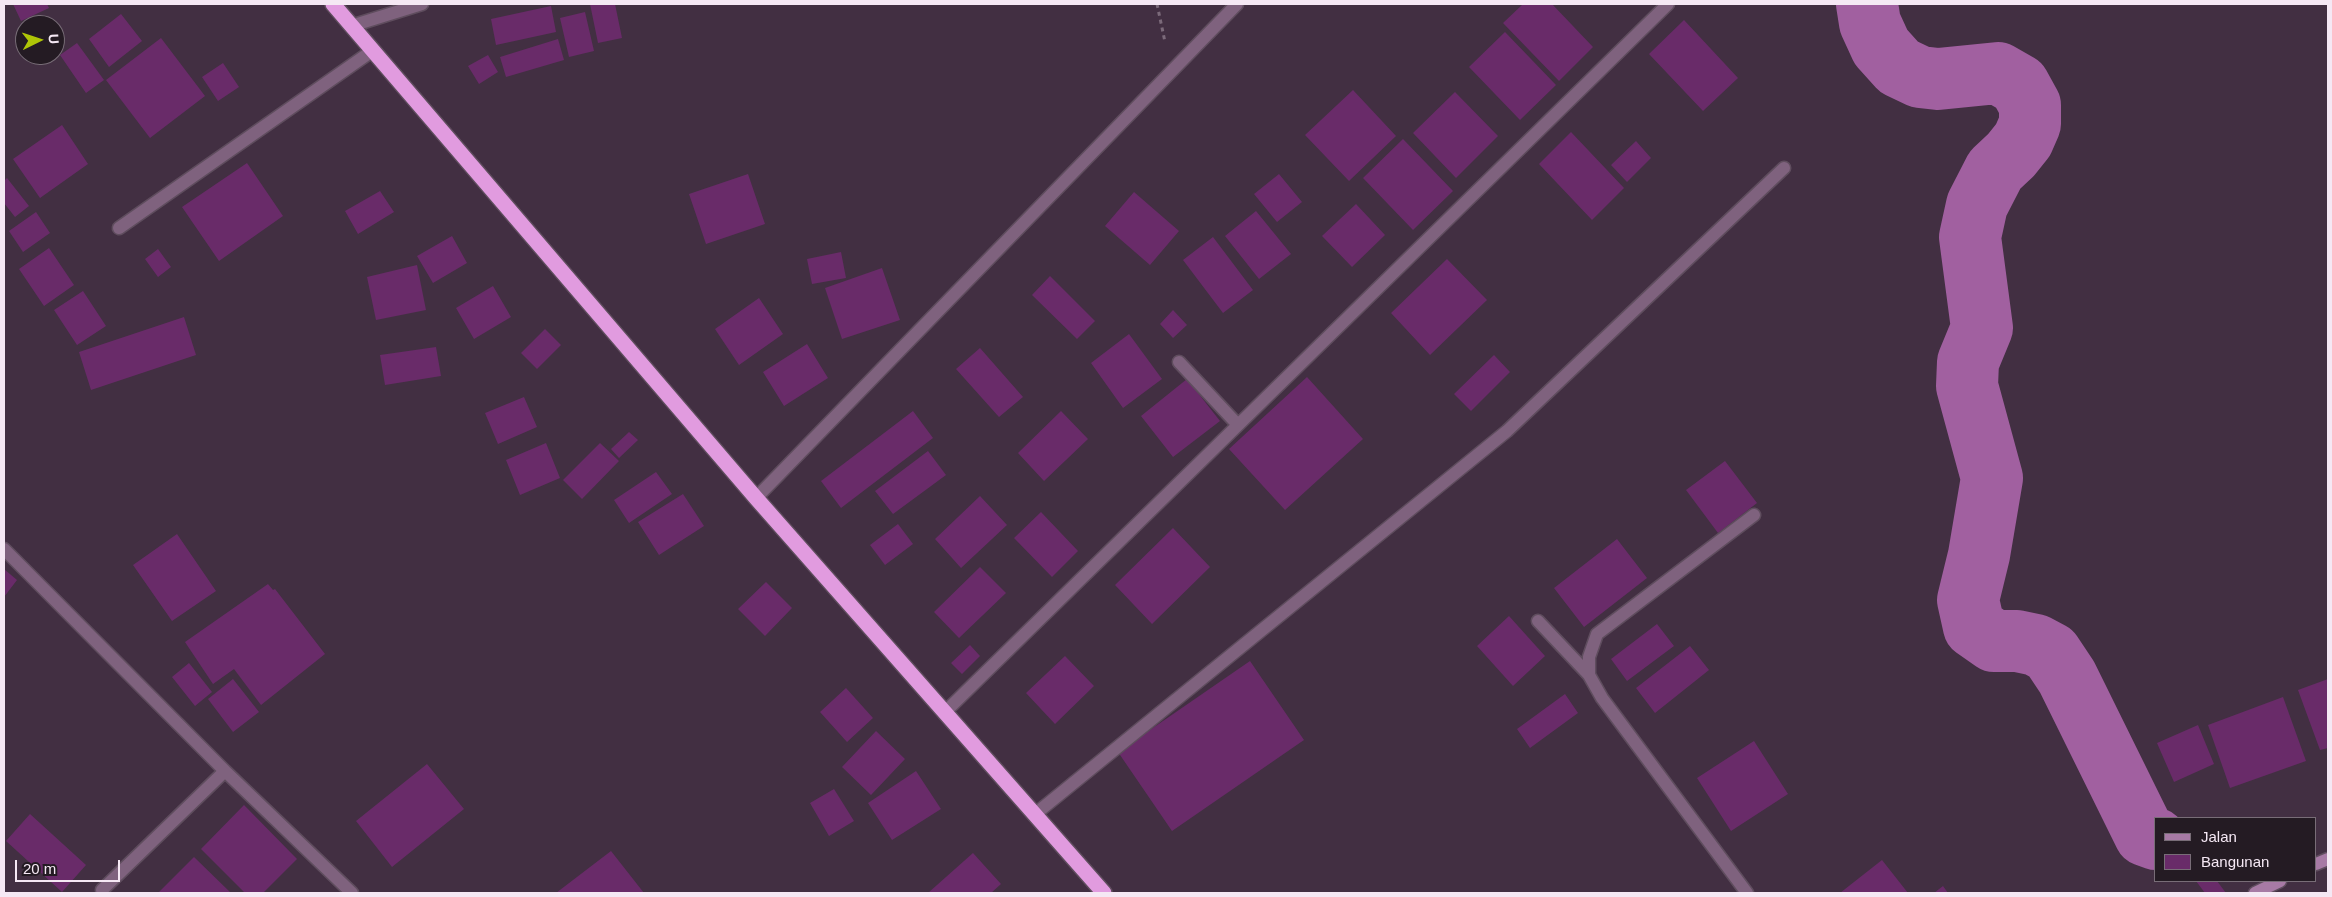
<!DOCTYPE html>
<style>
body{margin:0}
#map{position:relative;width:2332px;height:897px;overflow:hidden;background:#422f42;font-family:Arial,sans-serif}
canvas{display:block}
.frame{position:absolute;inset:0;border:5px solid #f5e8f4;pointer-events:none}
.legend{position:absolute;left:2154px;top:817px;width:162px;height:65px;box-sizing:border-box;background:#241b23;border:1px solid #786d77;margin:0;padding:6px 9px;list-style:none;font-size:15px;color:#f5e8f4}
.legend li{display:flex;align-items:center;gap:10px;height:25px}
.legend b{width:25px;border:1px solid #786d77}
.north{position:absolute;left:15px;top:15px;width:50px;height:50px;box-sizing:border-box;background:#241b23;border:1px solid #786d77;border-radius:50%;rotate:86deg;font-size:14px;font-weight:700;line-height:20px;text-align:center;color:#f5e8f4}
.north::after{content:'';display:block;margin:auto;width:18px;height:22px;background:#afc507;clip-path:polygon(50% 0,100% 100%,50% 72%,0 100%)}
.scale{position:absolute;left:15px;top:860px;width:105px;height:22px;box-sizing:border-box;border:2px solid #f5e8f4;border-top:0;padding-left:6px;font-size:15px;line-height:18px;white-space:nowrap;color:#f5e8f4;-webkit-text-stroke:4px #241b23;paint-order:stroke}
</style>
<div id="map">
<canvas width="2332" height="897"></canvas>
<div class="frame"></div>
<ul class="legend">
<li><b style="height:6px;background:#a77aa5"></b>Jalan</li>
<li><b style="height:14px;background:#692b69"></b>Bangunan</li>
</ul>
<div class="north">U</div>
<div class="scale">20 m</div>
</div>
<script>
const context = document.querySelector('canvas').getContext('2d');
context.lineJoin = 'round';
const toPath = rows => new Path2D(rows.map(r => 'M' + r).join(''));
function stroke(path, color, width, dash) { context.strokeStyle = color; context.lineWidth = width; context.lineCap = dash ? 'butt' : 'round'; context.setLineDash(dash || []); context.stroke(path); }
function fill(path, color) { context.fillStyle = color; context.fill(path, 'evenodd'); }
stroke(toPath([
 [1867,4,1870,23,1881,47,1899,67,1920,77,1938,79,1998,73,2019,85,2030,105,2030,124,2023,140,2011,155,1995,170,1977,205,1970,237,1982,328,1968,362,1967,386,1992,478,1979,555,1968,600,1974,627,1994,641,2017,641,2036,645,2051,653,2067,677,2145,835,2156,839]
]), '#a160a0', 62);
fill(toPath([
 [13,4,47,4,49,8,21,21],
 [590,4,615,4,622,38,598,43],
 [1523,4,1552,4,1593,47,1559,81,1503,23],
 [551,6,556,32,496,45,491,19],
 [585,12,594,51,569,57,560,18],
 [121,14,142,41,109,67,89,39],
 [1684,20,1738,78,1703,111,1649,54],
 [1505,32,1556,85,1520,120,1469,67],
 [161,38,205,96,150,138,106,80],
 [558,39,564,60,506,77,500,57],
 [77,43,104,80,86,93,60,55],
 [488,55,498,72,479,84,468,66],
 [223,63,239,87,218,101,202,77],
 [1353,90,1396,136,1349,181,1305,135],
 [1455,92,1498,136,1456,178,1413,133],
 [62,125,88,164,40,198,13,159],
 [1571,132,1624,188,1592,220,1539,164],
 [1403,139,1453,191,1413,230,1363,178],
 [1636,141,1651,158,1627,182,1611,165],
 [247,163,283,216,219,261,182,207],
 [748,174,765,224,706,244,689,194],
 [1279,174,1302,202,1277,222,1254,194],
 [7,178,29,206,15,217,4,203,4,181],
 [380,191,394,212,358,234,345,211],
 [1134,192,1179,231,1150,265,1105,226],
 [1356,204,1385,235,1352,267,1322,236],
 [1256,211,1291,254,1259,279,1225,236],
 [36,212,50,233,23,252,9,231],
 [452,236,467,263,433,283,417,256],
 [1213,237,1253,290,1223,313,1183,260],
 [49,248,74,285,44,306,19,269],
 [158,249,171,267,158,277,145,259],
 [841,252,846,278,812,284,807,259],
 [1447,259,1487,300,1430,355,1391,313],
 [417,265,426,310,376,320,367,277],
 [882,268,900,320,842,339,825,288],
 [1050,276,1095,321,1077,339,1032,295],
 [493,286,511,317,474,339,456,308],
 [83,291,106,326,77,345,54,310],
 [759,298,783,334,739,365,715,329],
 [1173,310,1187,325,1173,338,1160,324],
 [184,317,196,355,91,390,79,352],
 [545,329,561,345,537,369,521,353],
 [1129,334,1162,379,1123,408,1091,363],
 [807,344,828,378,784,406,763,372],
 [436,347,441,376,385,385,380,355],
 [980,348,1023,397,999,417,956,369],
 [1494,355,1510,372,1471,411,1454,394],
 [1307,377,1363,439,1285,510,1229,449],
 [1187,379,1220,421,1173,457,1141,416],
 [524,397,537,427,498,444,485,413],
 [913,411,933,438,841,508,821,481],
 [1061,411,1088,439,1044,481,1018,453],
 [629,432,638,440,619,458,611,449],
 [546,443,560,478,520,495,506,460],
 [600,443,619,461,582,499,563,480],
 [928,451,946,475,893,514,875,491],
 [1725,461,1757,503,1718,533,1686,490],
 [656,472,672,494,629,523,614,500],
 [683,494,704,526,659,555,638,522],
 [980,496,1007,525,961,568,935,539],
 [1041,512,1078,551,1052,577,1014,538],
 [898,524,913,544,885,565,870,545],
 [1173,528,1210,567,1152,624,1115,585],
 [177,534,216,591,172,621,133,565],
 [1617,539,1647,578,1584,627,1554,588],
 [980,567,1006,593,959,638,934,612],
 [4,569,17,580,4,597],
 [766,582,792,608,765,636,738,609],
 [268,584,273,590,275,589,325,654,261,705,234,669,213,684,185,642],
 [1509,616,1545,656,1513,686,1477,646],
 [1657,624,1674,646,1627,681,1611,659],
 [970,645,980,656,962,674,951,663],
 [1690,646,1709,670,1655,713,1636,688],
 [1065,656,1094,686,1055,724,1026,693],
 [1250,661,1304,740,1172,831,1118,752],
 [189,663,212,692,195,706,172,677],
 [233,679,259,712,233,732,208,699],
 [2328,679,2328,748,2320,750,2298,690],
 [846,688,873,718,847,742,820,712],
 [1565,694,1578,713,1530,748,1517,729],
 [2283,697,2306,761,2230,788,2208,725],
 [2198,725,2214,764,2174,782,2157,743],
 [876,731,905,759,871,795,842,767],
 [1754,741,1788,794,1731,831,1697,778],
 [427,764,464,809,392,867,356,821],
 [916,771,941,809,892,840,868,803],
 [834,789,854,821,829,836,810,803],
 [244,805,297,859,263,893,245,893,201,849],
 [30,814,86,865,62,892,6,841],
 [611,851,644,893,556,893],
 [973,853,1001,884,991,893,928,893],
 [194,857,231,893,158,893],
 [1882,860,1908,893,1840,893],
 [2196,881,2217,881,2226,893,2205,893],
 [1943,886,1948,893,1934,893]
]), '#692b69');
const lane = toPath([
 [119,228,372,51]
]);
const street = toPath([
 [351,26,422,4],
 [1179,362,1238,425],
 [756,498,1237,4],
 [4,549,225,771,352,893],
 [1538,621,1589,675],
 [944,713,1668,4],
 [1034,815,1507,431,1784,168],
 [102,890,225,771],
 [1747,893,1602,698,1589,675,1589,657,1597,634,1754,515]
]);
const secondary = toPath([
 [2316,864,2328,859],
 [2255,893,2280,881]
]);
const highway = toPath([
 [333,4,756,498,1104,893]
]);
stroke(lane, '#5f4d5e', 15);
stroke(street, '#5f4d5e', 15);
stroke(secondary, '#5f4d5e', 15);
stroke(highway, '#5f4d5e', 18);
stroke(toPath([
 [1157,4,1165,42]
]), '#7b6a7a', 3, [4, 4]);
stroke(lane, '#7f627e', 12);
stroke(street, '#7f627e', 12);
stroke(secondary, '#a77aa5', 12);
stroke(highway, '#e19bdf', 15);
</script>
